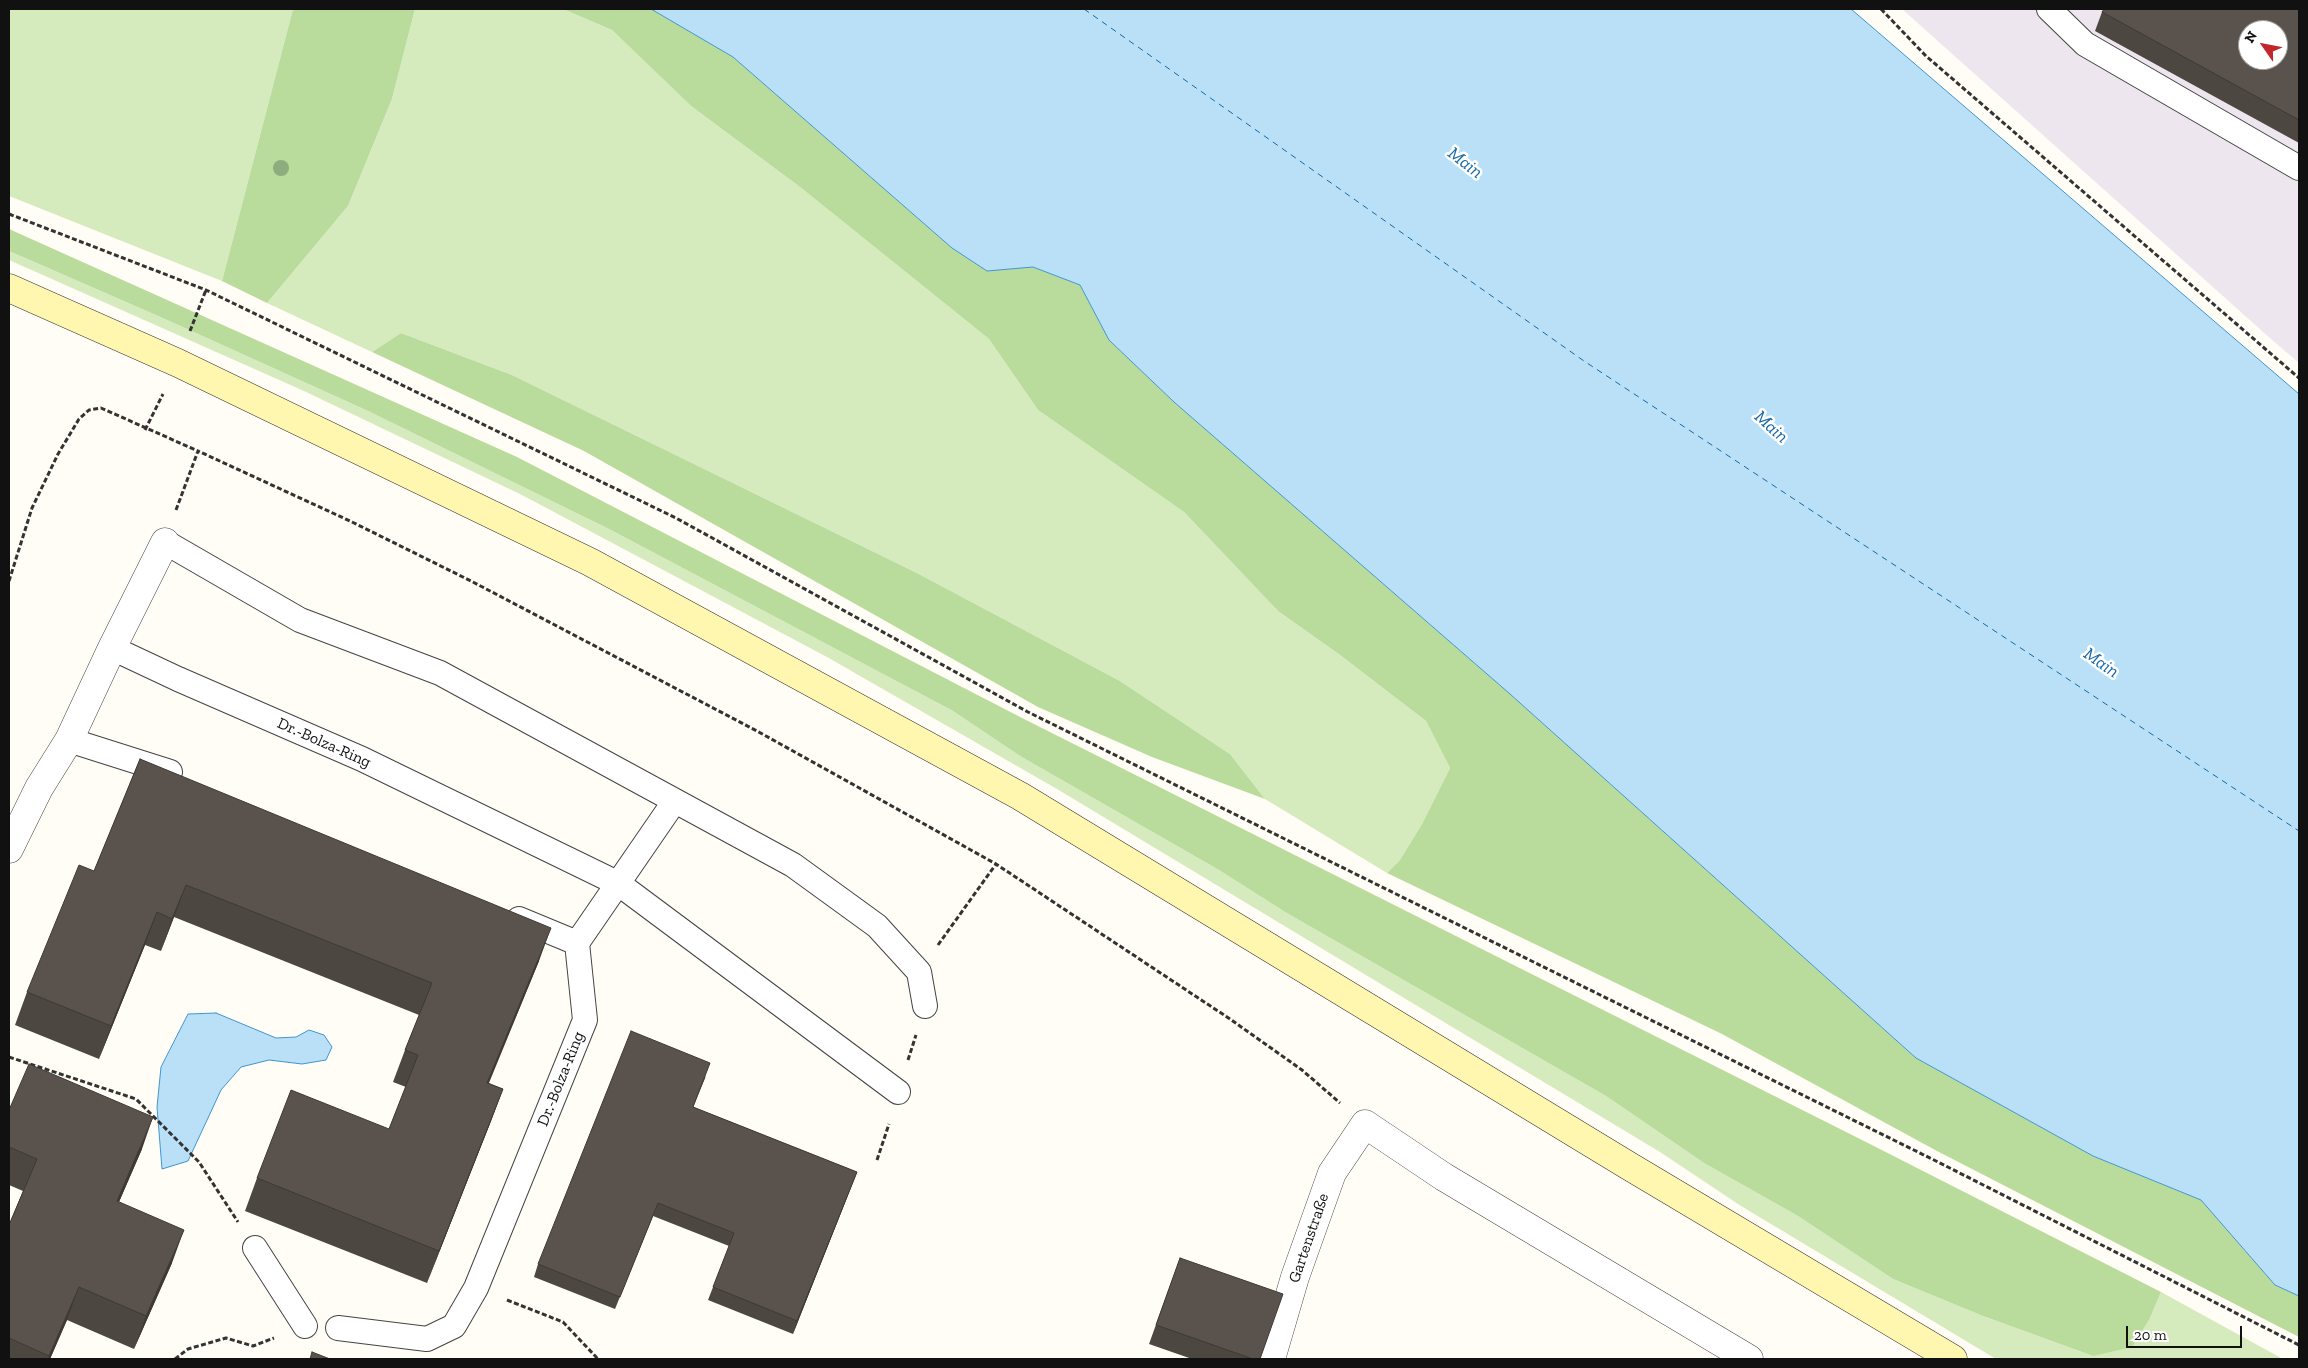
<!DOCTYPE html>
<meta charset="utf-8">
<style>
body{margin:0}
#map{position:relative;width:2308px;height:1368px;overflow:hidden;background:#fffdf5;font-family:"Zilla Slab",serif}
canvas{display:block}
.frame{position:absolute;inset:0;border:10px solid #111;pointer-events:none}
.north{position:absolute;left:2238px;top:20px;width:50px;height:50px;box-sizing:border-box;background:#fff;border:1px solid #a0a0a0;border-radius:50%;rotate:303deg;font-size:14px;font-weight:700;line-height:20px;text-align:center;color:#111}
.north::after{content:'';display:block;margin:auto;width:18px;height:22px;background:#c4262e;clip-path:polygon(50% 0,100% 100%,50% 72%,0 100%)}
.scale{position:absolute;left:2126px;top:1326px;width:116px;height:22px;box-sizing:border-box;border:2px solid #111;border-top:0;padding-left:6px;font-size:15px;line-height:18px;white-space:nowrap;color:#111;-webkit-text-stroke:4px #fff;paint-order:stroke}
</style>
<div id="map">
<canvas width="2308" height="1368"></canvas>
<div class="frame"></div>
<div class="north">N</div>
<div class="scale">20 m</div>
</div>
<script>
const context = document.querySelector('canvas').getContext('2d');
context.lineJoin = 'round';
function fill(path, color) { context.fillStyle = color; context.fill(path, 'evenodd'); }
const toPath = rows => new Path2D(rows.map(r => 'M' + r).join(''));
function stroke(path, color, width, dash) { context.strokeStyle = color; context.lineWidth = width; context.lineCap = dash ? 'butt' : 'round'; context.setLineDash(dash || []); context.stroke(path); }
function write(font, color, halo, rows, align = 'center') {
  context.font = font + ' "Zilla Slab",serif'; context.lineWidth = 5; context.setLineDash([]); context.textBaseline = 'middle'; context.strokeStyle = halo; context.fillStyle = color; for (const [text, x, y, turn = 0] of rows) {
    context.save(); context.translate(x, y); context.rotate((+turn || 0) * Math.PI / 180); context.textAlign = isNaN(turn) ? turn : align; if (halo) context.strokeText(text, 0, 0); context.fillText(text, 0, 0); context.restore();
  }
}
fill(toPath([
 [1902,9,2299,9,2299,363,2271,339],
 [2248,30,2278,30,2278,60,2248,60]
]), '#eee6ef');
fill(toPath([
 [9,9,293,9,222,281,9,196],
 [415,9,563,9,612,30,691,106,800,187,989,339,1038,410,1184,512,1278,611,1340,655,1426,721,1450,768,1422,824,1400,860,1387,873,1265,799,1230,754,1120,681,917,573,512,375,401,333,372,352,267,303,348,206,392,99],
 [9,251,165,319,368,411,609,529,953,711,1020,756,1219,870,1285,912,1606,1096,1704,1163,1798,1216,1893,1279,1983,1316,2093,1356,2150,1318,2161,1292,2283,1359,1996,1359,1741,1206,1660,1152,1429,1013,1057,789,827,657,522,495,304,391,9,260]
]), '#d5ebbd');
fill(toPath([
 [293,9,415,9,392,99,348,206,267,303,222,281],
 [563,9,651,9,733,57,952,248,987,271,1033,267,1080,285,1109,340,1174,402,1510,694,1916,1058,2093,1156,2201,1200,2275,1285,2299,1296,2299,1337,1937,1151,1722,1034,1387,873,1400,860,1422,824,1450,768,1426,721,1340,655,1278,611,1184,512,1038,410,989,339,800,187,691,106,612,30],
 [9,229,517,457,1024,719,1862,1140,2161,1292,2150,1318,2132,1347,2093,1356,1983,1316,1893,1279,1798,1216,1704,1163,1606,1096,1285,912,1219,870,1020,756,953,711,609,529,368,411,165,319,9,251],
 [401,333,512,375,917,573,1120,681,1230,754,1265,799,1152,757,1038,707,584,451,372,352]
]), '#b9dc9c');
const water = toPath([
 [651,9,1851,9,2299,394,2299,1296,2275,1285,2201,1200,2093,1156,1916,1058,1510,694,1174,402,1109,340,1080,285,1033,267,987,271,952,248,733,57,651,9],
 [216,1013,276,1038,296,1037,309,1030,324,1035,332,1047,326,1060,302,1064,269,1060,241,1067,221,1090,188,1161,162,1169,157,1107,161,1067,188,1014,216,1013]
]);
fill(water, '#b9e0f7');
stroke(water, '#3f96cf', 1);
stroke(toPath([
 [1084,9,1584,361,2299,831]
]), '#1768a6', 1, [6, 5]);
const service = toPath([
 [2049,9,2085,44,2299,168],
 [165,542,300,620,440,673,793,865,877,926,919,972,925,1006],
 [112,648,178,679,362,759,619,884,898,1092],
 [69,740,170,772],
 [519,919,577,943],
 [255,1248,305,1326],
 [338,1328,427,1339,454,1326,476,1288,585,1020,577,943,674,802]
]);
const minor = toPath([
 [9,849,39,788,69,740,112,648,165,542],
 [1271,1359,1295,1277,1332,1173,1365,1124,1444,1177,1749,1359]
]);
const secondary = toPath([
 [9,288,178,363,590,562,1020,796,1629,1166,1953,1359]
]);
stroke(service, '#444', 26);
stroke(minor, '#444', 29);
stroke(secondary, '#333', 29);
stroke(toPath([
 [1881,9,1926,56,2299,378],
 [9,214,206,290,676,518,1028,712,1932,1159,2299,1345],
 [190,331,206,290],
 [145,430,163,394],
 [176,510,198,451,350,521,471,581,757,731,996,864,1230,1019,1302,1070,1340,1103],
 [9,581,32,508,58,454,79,419,89,410,101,408,198,451],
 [938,945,996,864],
 [9,1057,136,1099,199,1162,238,1222],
 [908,1060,916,1035],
 [877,1160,889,1124],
 [507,1300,563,1322,598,1359],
 [175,1359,188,1349,226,1338,253,1346,274,1338]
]), '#333', 3, [5, 2.5]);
stroke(service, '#fff', 24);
stroke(minor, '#fff', 28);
stroke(secondary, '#fff6b0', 28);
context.fillStyle = '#8dad7f';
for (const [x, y] of [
 [281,168]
]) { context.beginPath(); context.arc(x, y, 8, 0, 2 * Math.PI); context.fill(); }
fill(toPath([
 [2299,9,2299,143,2095,31,2102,12],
 [140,759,539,961,489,1083,503,1089,491,1121,427,1283,245,1211,257,1178,389,1129,406,1087,393,1082,405,1050,419,1015,174,917,161,951,145,945,99,1059,15,1025,27,992,94,871],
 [706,1076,693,1107,857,1172,793,1334,708,1300,729,1246,653,1216,615,1309,534,1277,538,1264],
 [9,1110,142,1149,119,1202,172,1263,134,1349,67,1320,50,1359,9,1359,9,1225,23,1191,9,1185],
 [1180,1258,1260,1359,1192,1359,1149,1344]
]), '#4d4742');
fill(toPath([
 [186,885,174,917,161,951,172,919],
 [157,912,145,945,99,1059,111,1026],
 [551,928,539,961,475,1115,487,1083],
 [503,1089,491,1121,427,1283,439,1251],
 [153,1117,142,1149,105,1234,117,1201],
 [857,1172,852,1185,793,1334,797,1321],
 [184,1230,172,1263,134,1349,146,1316],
 [79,1287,67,1320,50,1359,48,1359]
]), '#3f3936');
const building = toPath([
 [2104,9,2299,9,2299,120,2102,12,2104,9],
 [2248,30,2278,30,2278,60,2248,60,2248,30],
 [140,759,551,928,487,1083,503,1089,439,1251,257,1178,291,1090,389,1129,418,1055,405,1050,432,983,186,885,172,919,157,912,111,1026,27,992,79,865,94,871,140,759],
 [631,1031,710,1063,693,1107,857,1172,797,1321,713,1287,734,1233,658,1203,620,1297,538,1264,631,1031],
 [29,1064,153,1117,117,1201,184,1230,146,1316,79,1287,49,1356,9,1338,9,1225,37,1159,9,1147,9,1110,29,1064],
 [1180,1258,1283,1294,1260,1359,1253,1359,1156,1325,1180,1258],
 [312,1352,330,1359,310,1359,312,1352]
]);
fill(building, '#5a524d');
stroke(building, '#3f3936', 1);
write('16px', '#111', '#fff', [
 ["Dr.-Bolza-Ring",324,743,24],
 ["Dr.-Bolza-Ring",561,1079,-68],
 ["Gartenstraße",1309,1238,-71]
]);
write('italic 18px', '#1768a6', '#fff', [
 ["Main",1465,163,38],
 ["Main",1771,427,42],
 ["Main",2101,663,35]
]);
</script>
